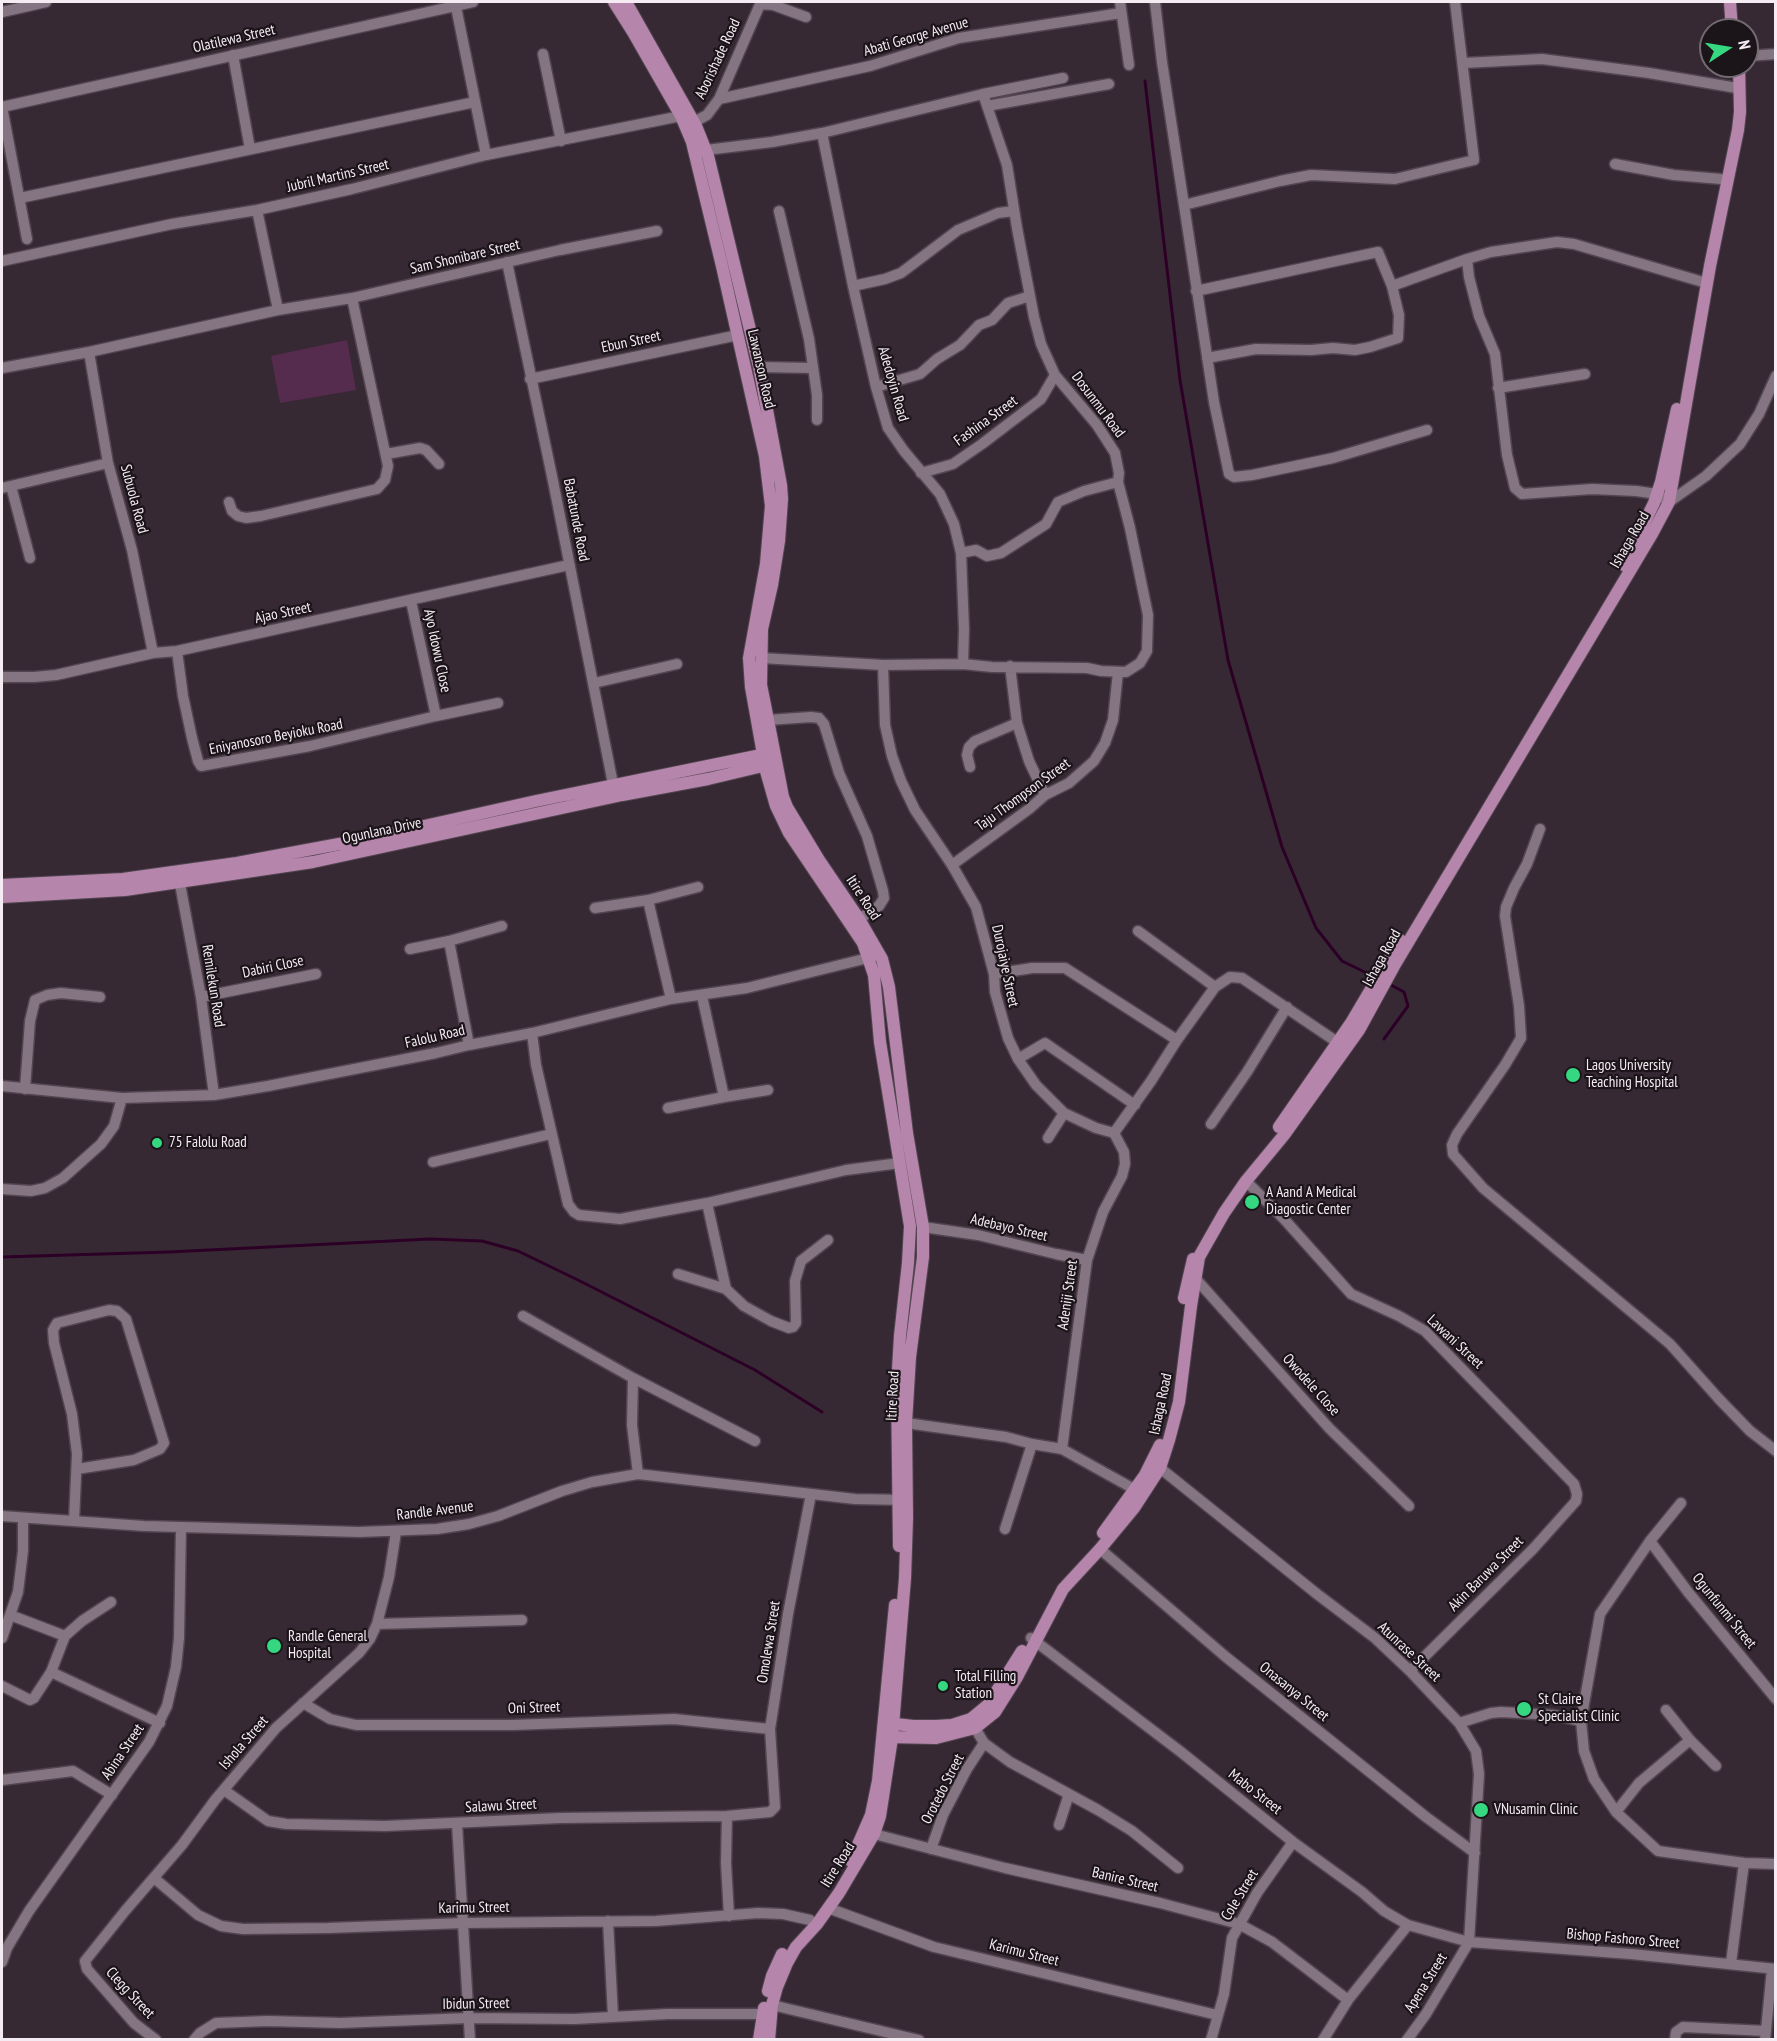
<!DOCTYPE html>
<style>
body{margin:0}
#map{position:relative;width:1777px;height:2041px;overflow:hidden;background:#372934;font-family:"PT Sans Narrow",sans-serif}
canvas{display:block}
.frame{position:absolute;inset:0;border:3px solid #f5ebf3;pointer-events:none}
.north{position:absolute;left:1699px;top:18px;width:60px;height:60px;box-sizing:border-box;background:#1b1419;border:2px solid #726a70;border-radius:50%;rotate:78deg;font-size:16px;font-weight:700;line-height:24px;text-align:center;color:#f5ebf3}
.north::after{content:'';display:block;margin:auto;width:21px;height:27px;background:#35d881;clip-path:polygon(50% 0,100% 100%,50% 72%,0 100%)}
</style>
<div id="map">
<canvas width="1777" height="2041"></canvas>
<div class="frame"></div>
<div class="north">N</div>
</div>
<script>
const context = document.querySelector('canvas').getContext('2d');
context.lineJoin = 'round';
function fill(path, color) { context.fillStyle = color; context.fill(path, 'evenodd'); }
const toPath = rows => new Path2D(rows.map(r => 'M' + r).join(''));
function stroke(path, color, width, dash) { context.strokeStyle = color; context.lineWidth = width; context.lineCap = dash ? 'butt' : 'round'; context.setLineDash(dash || []); context.stroke(path); }
function write(font, color, halo, rows, align = 'center') {
  context.font = font + ' "PT Sans Narrow",sans-serif'; context.lineWidth = 4.5; context.setLineDash([]); context.textBaseline = 'middle'; context.strokeStyle = halo; context.fillStyle = color; for (const [text, x, y, turn = 0] of rows) {
    context.save(); context.translate(x, y); context.rotate((+turn || 0) * Math.PI / 180); context.textAlign = isNaN(turn) ? turn : align; if (halo) context.strokeText(text, 0, 0); context.fillText(text, 0, 0); context.restore();
  }
}
fill(toPath([
 [347,340,356,390,280,403,271,356]
]), '#562c4e');
stroke(toPath([
 [1145,81,1180,380,1228,660,1282,847,1316,928,1342,961,1375,977],
 [1384,1039,1408,1006,1404,992,1389,984],
 [2,1257,169,1252,430,1239,482,1241,518,1251,580,1281,755,1370,822,1412]
]), '#2c0026', 3);
const minor = toPath([
 [1120,2,1129,65],
 [1155,2,1162,62,1184,205],
 [760,4,773,5,806,17],
 [456,7,486,155],
 [2,12,46,2],
 [543,54,561,141],
 [233,55,250,149],
 [1747,56,1776,54],
 [1464,63,1542,59,1649,73,1737,88],
 [983,94,1063,78],
 [719,99,870,66,959,38,1121,13],
 [987,106,1109,84],
 [694,122,707,115,719,99,761,2],
 [822,133,853,286,876,387,888,428,904,451,940,494,954,524,961,553,964,629,963,664],
 [706,150,772,142,822,133,983,94,1007,165,1017,228,1034,317,1041,344,1055,375,1097,425,1115,453,1119,473,1118,482,1130,528,1148,615,1147,651,1140,663,1126,672,1101,671,1087,668,992,667,963,664,883,665,761,658],
 [1615,164,1674,175,1721,179],
 [20,198,475,102],
 [257,210,278,310],
 [779,211,809,339,817,395,817,420],
 [27,239,2,107,473,2],
 [1467,259,1469,277,1479,316,1495,354,1507,455,1515,488,1522,494,1592,489,1636,491,1657,494,1669,502,1706,476,1740,444,1759,414,1776,376],
 [2,261,172,224,257,210,352,189,486,155,681,116],
 [507,262,553,481,615,794],
 [853,286,885,279,901,273,958,230,998,213,1014,211],
 [1392,286,1467,259,1491,252,1557,242,1574,244,1703,282],
 [1196,291,1378,252,1392,286,1399,315,1398,338,1370,347,1355,350,1333,348,1311,350,1256,349,1207,358],
 [89,352,108,463,132,550,153,653],
 [759,367,812,368],
 [2,368,89,352,278,310,352,298,560,250,657,231],
 [530,379,738,335],
 [876,387,920,374,937,359,960,345,979,325,992,320,1008,303,1030,296],
 [1498,388,1585,374],
 [1427,430,1333,458,1300,465,1252,475,1234,477,1229,474,1214,402,1184,205,1280,181,1311,175,1395,179,1474,160,1455,2],
 [386,454,420,448,426,450,439,464],
 [921,473,953,464,982,444,1041,399,1055,375],
 [11,486,30,558],
 [2,488,108,463],
 [229,502,232,511,238,516,246,518,261,516,377,489,385,480,388,466,352,298],
 [961,553,976,550,987,556,1001,553,1046,524,1058,502,1084,491,1118,482],
 [411,601,436,716,498,703],
 [177,651,183,696,192,738,198,761,201,766,310,746,436,716],
 [883,665,885,725,892,756,901,781,915,810,952,865,976,907,994,974,995,992,1008,1038,1018,1059,1036,1085,1064,1113,1096,1128,1114,1133],
 [1010,666,1017,723,1029,761,1045,795],
 [2,677,34,677,56,675,153,653,177,651,569,565],
 [594,683,677,664],
 [768,720,811,717,819,718,824,724,839,773,867,836,883,891,884,898,879,906,859,919],
 [970,767,967,755,969,747,975,741,1017,723],
 [1540,829,1527,864,1514,888,1506,907,1505,916,1519,1006,1521,1038,1505,1065,1457,1134,1452,1145,1453,1154,1483,1188,1670,1344,1719,1399,1750,1431,1776,1451],
 [952,865,1029,809,1045,795,1069,783,1094,761,1105,743,1113,720,1118,672],
 [178,873,201,997,214,1095],
 [648,900,671,999],
 [595,908,648,900,698,887],
 [1138,931,1215,987],
 [449,941,469,1045],
 [410,949,449,941,502,926],
 [994,974,1032,968,1065,968,1177,1040],
 [702,996,724,1097],
 [201,997,316,974],
 [532,1033,536,1065,568,1204,574,1212,579,1215,620,1219,707,1203,846,1170,900,1163],
 [1018,1059,1045,1043,1135,1105],
 [2,1086,122,1098,214,1095,268,1086,436,1053,469,1045,532,1033,671,999,747,988,876,956],
 [25,1089,30,1021,35,1000,47,995,61,993,100,997],
 [668,1108,724,1097,768,1090],
 [1211,1124,1247,1072,1287,1007],
 [1048,1138,1064,1113],
 [433,1162,551,1134],
 [1246,1181,1284,1219,1351,1294,1399,1316,1425,1331,1574,1484,1577,1494,1576,1501,1533,1549,1410,1671],
 [2,1189,31,1191,45,1188,63,1178,101,1144,114,1126,122,1098],
 [707,1203,726,1289,744,1306,771,1321,789,1328,793,1327,796,1323,795,1281,801,1261,828,1240],
 [923,1227,978,1235,1056,1254,1087,1260],
 [678,1274,726,1289],
 [1196,1279,1329,1428,1409,1506],
 [523,1316,633,1378,755,1441],
 [633,1378,632,1425,638,1474],
 [906,1423,1006,1437,1032,1444,1062,1449,1134,1489,1139,1495],
 [1062,1449,1087,1260,1103,1212,1122,1176,1125,1164,1124,1152,1114,1133,1151,1081,1177,1040,1215,987,1230,977,1242,978,1343,1046],
 [1160,1468,1317,1594,1375,1638,1410,1671,1459,1723,1476,1751,1479,1774,1469,1942,1426,2014,1407,2040],
 [1681,1503,1650,1541,1600,1614,1581,1721,1584,1751,1594,1779,1616,1812,1658,1851,1744,1863,1776,1864],
 [2,1516,144,1526,255,1529,359,1532,437,1529,469,1524,498,1516,562,1491,592,1482,638,1474,855,1499,906,1500],
 [74,1521,77,1454,72,1414,54,1343,53,1330,57,1323,109,1310,117,1311,126,1319,164,1443,160,1449,134,1460,77,1469],
 [1005,1529,1032,1444],
 [1650,1541,1688,1592,1776,1699],
 [1100,1549,1226,1657,1426,1817,1475,1853],
 [10,1615,65,1636,82,1621,111,1602],
 [377,1624,522,1620],
 [2,1638,18,1592,23,1551,23,1518],
 [1031,1638,1181,1752,1293,1842,1362,1892,1384,1911,1408,1925,1469,1942,1631,1954,1776,1969],
 [51,1672,160,1723],
 [2,1686,30,1700,34,1698,51,1672,65,1636],
 [303,1703,330,1719,356,1725,513,1725,674,1719,770,1729],
 [1666,1710,1690,1740,1716,1766],
 [1459,1723,1491,1713,1501,1712,1553,1715,1581,1721],
 [975,1728,984,1743,1010,1762,1098,1810,1132,1831,1178,1868],
 [2,1780,73,1771,112,1795],
 [224,1790,268,1821,286,1824,385,1826,560,1818,727,1816,770,1812,775,1807,770,1729,788,1614,811,1494],
 [1616,1812,1639,1783,1690,1740],
 [727,1816,726,1863,729,1916],
 [457,1824,470,2040],
 [1059,1825,1069,1794],
 [874,1834,1005,1868,1160,1903,1239,1924,1272,1942,1348,2000],
 [931,1849,943,1815,967,1769,984,1743],
 [154,1878,198,1915,221,1926,243,1929,328,1928,464,1923,656,1921,758,1913,783,1914,810,1920],
 [828,1908,934,1947,1217,2015],
 [608,1921,613,2016],
 [2,1962,7,1948,29,1911,149,1742,167,1706,176,1667,179,1638,181,1527],
 [1731,1963,1744,1863],
 [772,2005,919,2040],
 [156,2040,134,2023,87,1969,85,1961,125,1911,182,1845,215,1800,276,1728,359,1653,370,1639,377,1624,389,1577,396,1532],
 [194,2040,200,2033,216,2023,268,2021,341,2023,469,2018,574,2019,668,2014,763,2014],
 [1211,2040,1224,1994,1232,1938,1257,1893,1293,1842],
 [1323,2040,1348,2000,1408,1925],
 [1675,2040,1676,2032,1683,2027,1766,2031],
 [1765,2040,1772,1969]
]);
const major = toPath([
 [614,2,633,32,681,116,692,142,722,266,765,456,771,506,766,564,749,658,751,687,766,771,776,806,789,833,863,943,874,975,880,1042,910,1226,908,1263,900,1336,897,1386,899,1546],
 [626,2,696,126,708,156,759,367,781,485,782,499,779,541,772,585,762,629,761,685,768,720,783,797,787,807,819,860,859,919,882,959,889,987,907,1133,923,1227,923,1257,910,1357,906,1423,907,1518,905,1578,892,1738,880,1816,874,1834,839,1893,817,1924,796,1947,787,1963,777,1987,772,2005,769,2040],
 [1730,2,1732,30],
 [1624,565,1654,503,1661,482,1677,409],
 [2,885,123,879,237,863,366,839,536,801,771,753],
 [2,897,125,890,313,862,622,795,708,779,771,764],
 [1279,1127,1351,1023,1400,940],
 [1184,1298,1193,1259],
 [1103,1533,1145,1475,1160,1445],
 [887,1723,913,1726,936,1726,952,1725,971,1719,988,1705,1022,1651],
 [886,1737,936,1738,975,1728,995,1712,1017,1677,1063,1589,1100,1549,1134,1508,1160,1468,1169,1440,1179,1402,1191,1306,1199,1257,1224,1213,1246,1181,1284,1135,1359,1030,1394,966,1652,534,1669,502,1710,266,1738,130,1740,112,1739,66],
 [851,1861,871,1815,878,1781,895,1605],
 [768,1991,772,1976,782,1954],
 [759,2040,764,2008]
]);
stroke(minor, '#524550', 13);
stroke(major, '#524550', 14);
stroke(minor, '#857481', 10);
stroke(major, '#b585ab', 12);
for (const [x, y, r, color] of [
 [1573,1075,8,"#35d881"],
 [157,1143,6,"#35d881"],
 [1252,1202,8,"#35d881"],
 [274,1646,8,"#35d881"],
 [943,1686,6,"#35d881"],
 [1524,1709,8,"#35d881"],
 [1481,1810,8,"#35d881"]
]) { const dot = new Path2D(); dot.arc(x, y, r, 0, 2 * Math.PI); context.fillStyle = color; context.fill(dot); stroke(dot, '#1b1419', 2); }
write('15px', '#f5ebf3', '#1b1419', [
 ["Abati George Avenue",916,37,-16],
 ["Olatilewa Street",234,39,-13],
 ["Aborishade Road",718,59,-65],
 ["Jubril Martins Street",338,176,-13],
 ["Sam Shonibare Street",465,257,-13],
 ["Ebun Street",631,342,-12],
 ["Lawanson Road",761,369,77],
 ["Adedoyin Road",893,384,74],
 ["Dosunmu Road",1098,405,53],
 ["Fashina Street",986,421,-36],
 ["Subuola Road",134,499,75],
 ["Babatunde Road",576,520,79],
 ["Ishaga Road",1630,540,-60],
 ["Ajao Street",283,613,-12],
 ["Ayo Idowu Close",437,651,78],
 ["Eniyanosoro Beyioku Road",276,737,-11],
 ["Taju Thompson Street",1023,795,-36],
 ["Ogunlana Drive",382,831,-12],
 ["Itire Road",863,898,57],
 ["Ishaga Road",1382,958,-61],
 ["Durojaiye Street",1005,966,78],
 ["Dabiri Close",273,967,-12],
 ["Remilekun Road",213,986,81],
 ["Falolu Road",435,1037,-13],
 ["Adebayo Street",1009,1228,13],
 ["Adeniji Street",1068,1295,-82],
 ["Lawani Street",1455,1342,43],
 ["Owodele Close",1311,1385,48],
 ["Itire Road",893,1396,-87],
 ["Ishaga Road",1161,1404,-78],
 ["Randle Avenue",435,1511,-7],
 ["Akin Baruwa Street",1486,1574,-45],
 ["Ogunfunmi Street",1724,1611,51],
 ["Omolewa Street",769,1642,-81],
 ["Atunrase Street",1409,1652,43],
 ["Onasanya Street",1294,1692,39],
 ["Oni Street",534,1708,-2],
 ["Ishola Street",244,1743,-49],
 ["Abina Street",123,1752,-56],
 ["Orotedo Street",943,1789,-63],
 ["Mabo Street",1255,1792,38],
 ["Salawu Street",501,1806,-3],
 ["Itire Road",838,1865,-58],
 ["Banire Street",1125,1880,13],
 ["Cole Street",1240,1895,-59],
 ["Karimu Street",474,1908,-1],
 ["Bishop Fashoro Street",1623,1939,5],
 ["Karimu Street",1024,1953,14],
 ["Apena Street",1426,1983,-58],
 ["Clegg Street",130,1993,47],
 ["Ibidun Street",476,2004,-1]
]);
write('15px', '#f5ebf3', '#1b1419', [
 ["Lagos University",1586,1066],
 ["Teaching Hospital",1586,1083],
 ["75 Falolu Road",169,1143],
 ["A Aand A Medical",1266,1193],
 ["Diagostic Center",1266,1210],
 ["Randle General",288,1637],
 ["Hospital",288,1654],
 ["Total Filling",955,1677],
 ["Station",955,1694],
 ["St Claire",1538,1700],
 ["Specialist Clinic",1538,1717],
 ["VNusamin Clinic",1494,1810]
], 'left');
</script>
